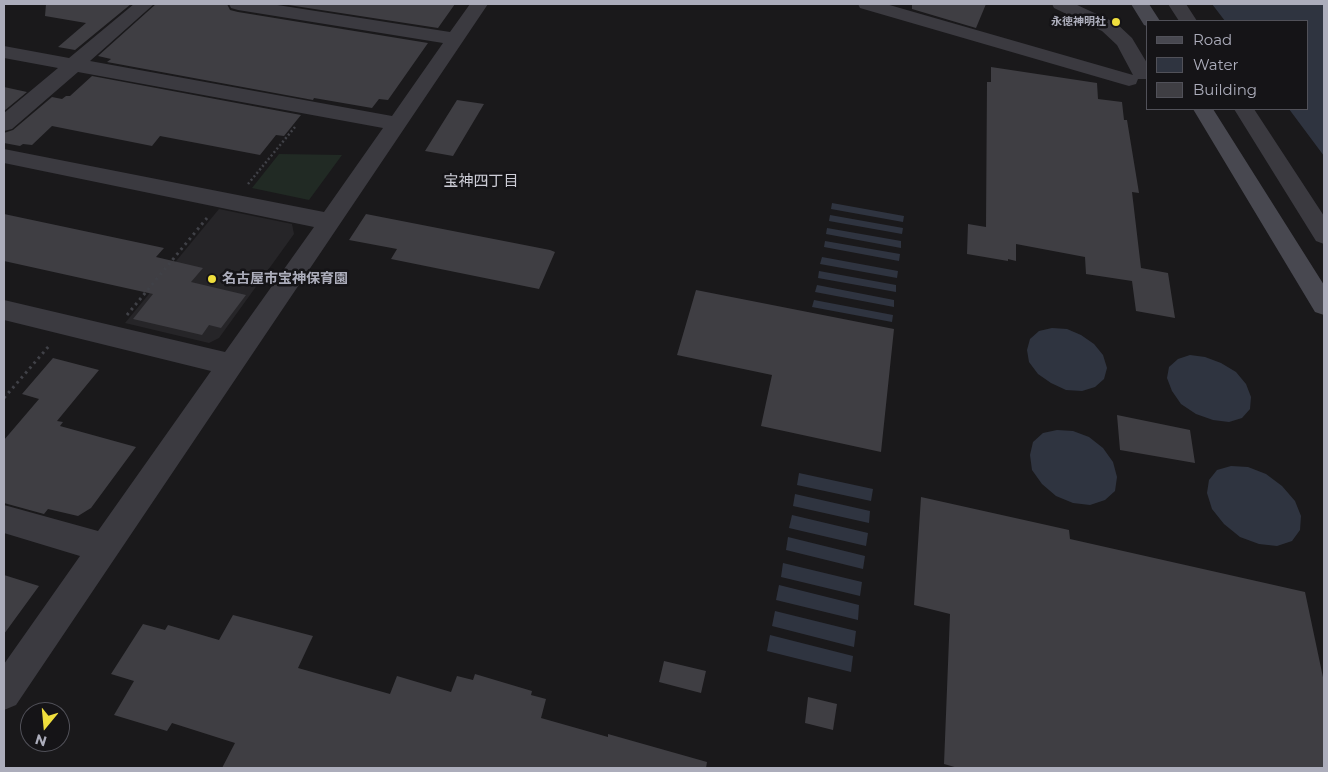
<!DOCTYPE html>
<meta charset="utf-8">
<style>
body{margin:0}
#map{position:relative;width:1328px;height:772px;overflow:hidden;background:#1a191b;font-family:Montserrat,sans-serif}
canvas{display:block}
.frame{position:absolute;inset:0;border:5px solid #acadbb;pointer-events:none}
.legend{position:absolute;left:1146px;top:20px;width:162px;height:90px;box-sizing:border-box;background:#151417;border:1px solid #515159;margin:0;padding:6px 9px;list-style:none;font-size:15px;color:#acadbb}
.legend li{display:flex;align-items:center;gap:10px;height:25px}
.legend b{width:25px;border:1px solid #515159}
.north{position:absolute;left:20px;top:702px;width:50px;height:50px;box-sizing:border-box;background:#151417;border:1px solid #515159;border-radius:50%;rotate:197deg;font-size:14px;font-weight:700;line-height:20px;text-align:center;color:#acadbb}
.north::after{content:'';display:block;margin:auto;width:18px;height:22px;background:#efde3d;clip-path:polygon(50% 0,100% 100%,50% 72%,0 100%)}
</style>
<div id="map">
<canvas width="1328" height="772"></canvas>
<div class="frame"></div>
<ul class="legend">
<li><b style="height:6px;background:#484850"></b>Road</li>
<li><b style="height:14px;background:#2f3440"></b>Water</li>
<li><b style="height:14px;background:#3f3e43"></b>Building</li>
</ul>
<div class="north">N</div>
</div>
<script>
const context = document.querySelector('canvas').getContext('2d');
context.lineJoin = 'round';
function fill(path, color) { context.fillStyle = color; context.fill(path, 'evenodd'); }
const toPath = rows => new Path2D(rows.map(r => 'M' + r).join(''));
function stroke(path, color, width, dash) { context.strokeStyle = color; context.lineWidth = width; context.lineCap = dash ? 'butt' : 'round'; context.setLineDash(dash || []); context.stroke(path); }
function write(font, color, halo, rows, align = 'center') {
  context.font = font + ' Montserrat,"Noto Sans JP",sans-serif'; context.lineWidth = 5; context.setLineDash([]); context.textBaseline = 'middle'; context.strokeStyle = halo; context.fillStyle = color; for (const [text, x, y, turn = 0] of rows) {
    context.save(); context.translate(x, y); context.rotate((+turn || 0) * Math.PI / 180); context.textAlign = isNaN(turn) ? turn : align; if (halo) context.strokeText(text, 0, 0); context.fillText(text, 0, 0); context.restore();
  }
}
fill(toPath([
 [219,209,292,224,294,234,219,338,209,343,125,323]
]), '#262528');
fill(toPath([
 [279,154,342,155,309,200,252,188]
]), '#212a24');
fill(toPath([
 [1212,4,1324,4,1324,156,1289,109,1307,109,1307,21,1225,21],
 [832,203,904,216,903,222,831,209],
 [830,215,903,228,902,234,829,221],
 [827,228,901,241,901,248,826,234],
 [825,241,900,254,899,261,824,247],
 [822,257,898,271,897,278,820,264],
 [819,271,896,285,896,292,818,278],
 [817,285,894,300,894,307,815,292],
 [814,300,893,315,892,322,812,307],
 [1052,328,1067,329,1081,335,1094,344,1103,355,1107,368,1104,379,1095,387,1082,391,1066,390,1051,383,1038,374,1029,362,1027,350,1030,339,1039,331],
 [1190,355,1205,357,1221,363,1236,372,1246,384,1251,397,1250,409,1242,418,1229,422,1213,420,1196,414,1181,404,1172,391,1167,378,1169,367,1178,359],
 [1057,430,1073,431,1089,437,1103,448,1113,462,1117,477,1115,491,1105,500,1090,505,1073,503,1056,496,1042,484,1032,470,1030,455,1033,442,1043,433],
 [1231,466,1248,467,1266,474,1282,486,1295,501,1301,516,1300,530,1292,541,1277,546,1259,544,1240,537,1224,524,1212,509,1207,493,1209,480,1217,470],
 [799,473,873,489,871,501,797,485],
 [795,494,870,511,869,523,793,506],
 [792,515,868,533,866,546,789,528],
 [788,537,865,556,863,569,786,550],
 [783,563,862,582,860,596,781,577],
 [779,585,859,605,858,620,776,600],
 [775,611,856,631,854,647,772,626],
 [770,635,853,656,851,672,767,651]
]), '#2f3440');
fill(toPath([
 [46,4,131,4,75,50,58,47,86,23,45,16],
 [156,4,227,4,230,10,238,12,428,43,388,100,379,99,372,108,314,98,313,100,107,62,111,59,98,56],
 [282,4,455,4,438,28],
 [912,4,986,4,976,28,912,9],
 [991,67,1097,83,1098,99,1122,102,1124,120,1127,120,1139,193,1132,192,1141,268,1168,273,1175,318,1136,311,1132,281,1086,274,1085,257,1016,244,1016,261,1008,259,1008,261,967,254,968,224,986,227,987,82,991,82],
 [92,76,301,115,284,136,276,135,260,155,160,136,152,146,52,126,32,145,23,144,20,146,4,143,4,133,13,130,52,97,62,99,66,96,70,96],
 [4,87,27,92,4,111],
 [457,100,484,104,453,156,425,151],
 [4,214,164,248,156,257,203,268,191,282,246,295,221,328,209,325,202,335,133,319,153,294,4,261],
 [366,214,550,250,555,252,539,289,391,259,397,249,349,240],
 [696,290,894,329,881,452,761,426,772,375,677,355],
 [53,358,99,370,57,421,63,422,60,426,136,447,91,508,78,516,48,509,44,514,4,503,4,440,39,399,22,394],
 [1117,415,1190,430,1195,463,1120,450],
 [921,497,1069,530,1070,539,1305,592,1324,682,1324,768,958,768,944,764,950,614,914,605],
 [4,575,39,586,4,634],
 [233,615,313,636,298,668,390,694,397,676,451,692,457,676,473,680,475,674,532,691,531,695,546,699,541,718,608,737,608,734,707,762,706,768,222,768,235,743,172,723,167,731,114,715,134,681,111,674,143,624,165,630,168,625,219,640],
 [664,661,706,671,701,693,659,682],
 [808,697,837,704,833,730,805,723]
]), '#3f3e43');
stroke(toPath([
 [248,184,295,127]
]), '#404147', 2.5, [2, 2.5]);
stroke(toPath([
 [127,315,207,218],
 [4,398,49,346]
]), '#404147', 3, [2.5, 4]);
fill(toPath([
 [134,4,154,4,90,61,392,116,443,43,238,10,231,8,229,4,271,4,450,32,470,4,488,4,16,705,4,710,4,664,80,556,4,533,4,505,98,531,211,371,4,320,4,300,225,352,314,227,4,163,4,149,324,212,383,128,78,72,12,129,4,131,4,113,58,68,4,58,4,46,69,58,134,4],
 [858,4,886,4,1133,75,1117,45,1102,31,1054,8,1052,4,1075,4,1116,23,1132,38,1147,63,1147,79,1138,79,1136,84,1129,86,1122,84,860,8,858,4],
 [1168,4,1186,4,1197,21,1179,21,1168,4],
 [1234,109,1254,109,1324,216,1324,244,1316,241,1234,109]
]), '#3b3a40');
fill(toPath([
 [1131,4,1149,4,1160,21,1147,21,1147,26,1144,25,1131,4],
 [1193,109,1213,109,1324,285,1324,315,1315,312,1193,109]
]), '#484850');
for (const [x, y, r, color] of [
 [1116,22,5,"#efde3d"],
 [212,279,5,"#efde3d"]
]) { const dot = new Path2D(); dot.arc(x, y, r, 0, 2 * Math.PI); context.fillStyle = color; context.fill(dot); stroke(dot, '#151417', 2); }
write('bold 11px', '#acadbb', '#151417', [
 ["永徳神明社",1106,22]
], 'right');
write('bold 14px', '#acadbb', '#151417', [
 ["名古屋市宝神保育園",222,279]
], 'left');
write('15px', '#cdcdd7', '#151417', [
 ["宝神四丁目",481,182]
]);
</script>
